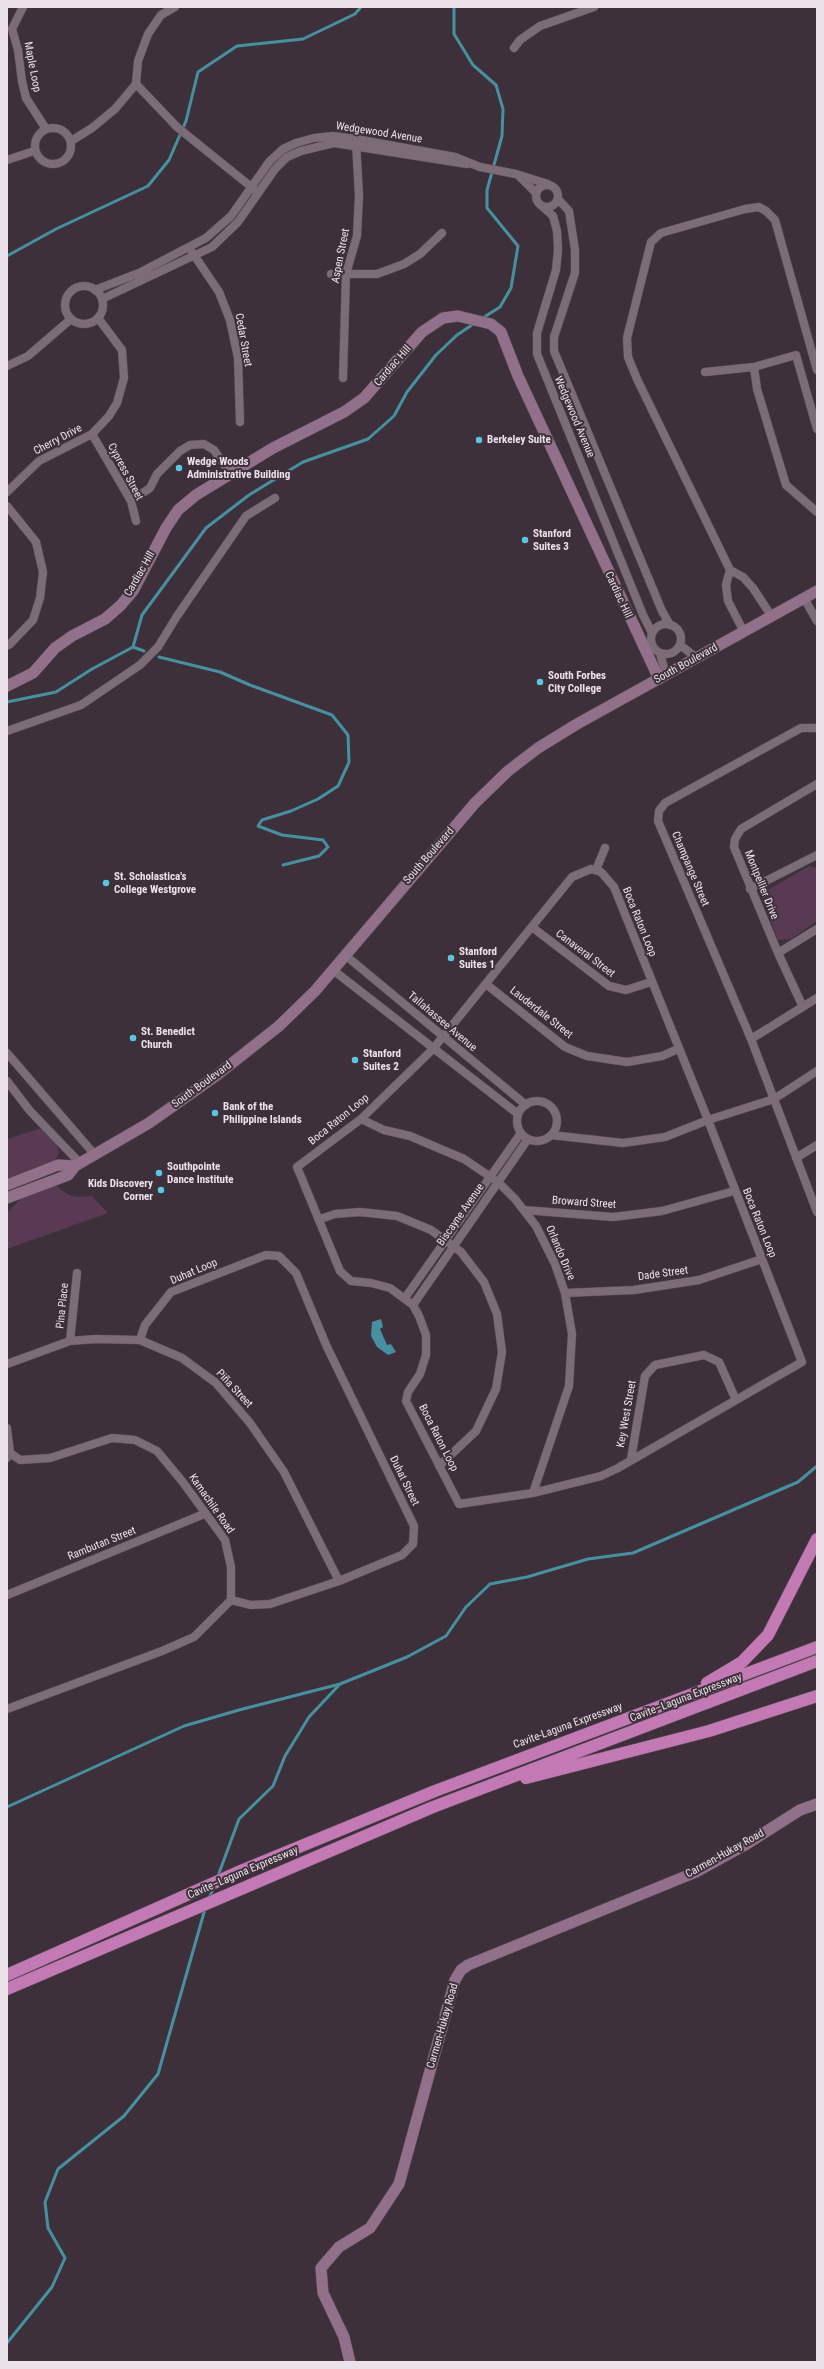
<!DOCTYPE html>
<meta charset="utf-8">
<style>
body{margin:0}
#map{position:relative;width:824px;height:2369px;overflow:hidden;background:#3d303a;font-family:"Roboto Condensed",sans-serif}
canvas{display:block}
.frame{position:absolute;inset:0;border:8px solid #ebe2e9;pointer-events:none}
</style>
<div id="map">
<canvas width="824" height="2369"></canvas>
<div class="frame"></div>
</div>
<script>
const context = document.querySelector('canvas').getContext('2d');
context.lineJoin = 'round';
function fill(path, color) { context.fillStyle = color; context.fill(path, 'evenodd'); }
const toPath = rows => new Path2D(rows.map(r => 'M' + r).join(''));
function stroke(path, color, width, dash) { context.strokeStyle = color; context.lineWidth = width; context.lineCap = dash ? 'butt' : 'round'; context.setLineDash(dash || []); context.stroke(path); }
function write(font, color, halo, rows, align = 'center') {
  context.font = font + ' "Roboto Condensed",sans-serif'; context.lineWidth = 4; context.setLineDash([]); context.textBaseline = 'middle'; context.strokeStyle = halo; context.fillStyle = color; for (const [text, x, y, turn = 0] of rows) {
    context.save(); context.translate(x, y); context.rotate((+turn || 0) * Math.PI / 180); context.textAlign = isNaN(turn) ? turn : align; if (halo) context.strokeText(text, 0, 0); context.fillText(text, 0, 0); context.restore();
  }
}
fill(toPath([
 [809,866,817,868,817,921,791,939,778,940,763,901,764,895,768,890],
 [42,1128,57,1145,59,1153,54,1162,7,1179,7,1139],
 [55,1185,67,1194,77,1197,92,1196,108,1213,7,1249,7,1212,23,1197]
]), '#583b52');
fill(toPath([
 [381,1319,383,1327,380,1329,387,1345,391,1344,396,1352,388,1355,377,1347,371,1336,372,1322]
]), '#44919f');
stroke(toPath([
 [454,7,454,34,473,65,496,85,503,109,502,136,487,190,487,208,518,246,511,288,500,307,481,319],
 [7,256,56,229,148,186,169,160,186,121,198,72,237,46,303,39,355,14,361,7],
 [133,647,144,651],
 [159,657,220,672,250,685,332,715,348,735,349,762,338,786,318,799,291,811,262,820,258,826,282,835,323,840,328,847,319,856,283,865],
 [7,702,56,692,92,669,133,647,142,615,206,528,249,495,303,462,368,439,394,416,407,392,436,355,457,335,475,323],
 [7,1807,184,1726,239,1710,340,1684,407,1657,446,1636,466,1607,490,1584,527,1577,588,1559,633,1553,798,1482,817,1466],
 [218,1876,239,1819,273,1786,285,1756,309,1717,340,1684],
 [209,1898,214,1887],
 [7,2343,52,2287,65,2258,48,2228,45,2202,58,2169,124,2116,158,2074,205,1909]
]), '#44919f', 3);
const street = toPath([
 [23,7,12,29,18,50,22,81,26,98,46,129],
 [514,48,520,40,540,26,594,7],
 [136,84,177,127,255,190],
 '35 146a18 18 0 1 1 36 0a18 18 0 1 1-36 0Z',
 [71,141,92,128,115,109,136,84,138,61,148,34,161,15,175,7],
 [7,160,34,151],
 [519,176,536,193],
 '536 196a11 11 0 1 1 22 0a11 11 0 1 1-22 0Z',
 [558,199,569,211,575,250,575,273,554,337,554,351,662,611,670,625],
 [542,206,553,216,557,231,558,250,556,270,537,333,537,354,643,615,652,633],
 [192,252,219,292,230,320,238,358,240,422],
 [331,274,377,274,404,264,420,254,442,233],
 '65 305a19 19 0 1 1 38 0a19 19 0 1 1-38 0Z',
 [95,290,139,273,206,238,231,216,269,162,283,149,296,143,314,138,333,136,356,139,455,157,480,167,516,174,548,184],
 [102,299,212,247,238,222,275,169,287,157,301,151,334,143,467,164],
 [7,366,28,356,71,319],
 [754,367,757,389,786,485,817,512],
 [705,372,754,367,796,355,817,429],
 [343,378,346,274,357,236,359,196,356,142],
 [92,434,131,501,136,521],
 [7,492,39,461,92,434,109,416,117,403,124,378,122,350,98,318],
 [131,501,150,488,157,474,180,451,190,445,204,444,214,450,224,465,232,471],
 [7,506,36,542,43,572,40,598,33,620,9,645],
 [730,570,743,577,753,588,772,617],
 [804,598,817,621],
 '651 639a15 15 0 1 1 30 0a15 15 0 1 1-30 0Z',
 [744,632,728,601,726,585,730,570,637,379,628,357,627,338,651,242,661,233,745,209,759,207,766,211,775,220,817,370],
 [680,645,697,658],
 [660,653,666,675],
 [817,728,801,728,665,803,659,811,658,821,751,1039,817,1212],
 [7,731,81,705,140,665,158,647,177,616,246,516,275,498],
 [591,869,601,872,614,887,708,1120,802,1362,618,1468,601,1476,533,1493,459,1504,406,1401,408,1392,420,1374,426,1355,426,1335,419,1316,413,1305,390,1288,371,1283,351,1281,340,1271,297,1167,361,1119,433,1049,572,877,591,869],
 [596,870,605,848],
 [750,889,817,855],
 [532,927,609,986,626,990,651,982],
 [778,953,817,929],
 [345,955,526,1105],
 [333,970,518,1114],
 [486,984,565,1047,587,1056,627,1062,662,1056,678,1049],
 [803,1007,778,953,734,847,735,839,741,829,817,784],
 [751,1039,817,998],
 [7,1053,95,1155],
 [7,1081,30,1111,80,1163],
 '517 1121a20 20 0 1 1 40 0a20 20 0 1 1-40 0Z',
 [361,1119,384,1130,410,1136,464,1159,498,1182,515,1199,536,1226,555,1264,565,1293,572,1334,569,1386,533,1493],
 [551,1135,623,1143,665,1137,708,1120,774,1099,817,1071],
 [796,1158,817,1145],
 [524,1210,613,1217,662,1211,734,1191],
 [320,1219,335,1214,360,1212,397,1216,431,1230,461,1252,484,1282,497,1314,502,1352,496,1389,476,1431,439,1466],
 [565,1293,634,1290,699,1280,762,1259],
 [405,1298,521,1133],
 [413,1305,528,1139],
 [140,1340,145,1325,171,1292,266,1255,279,1256,296,1273,327,1347,414,1526,413,1544,402,1555,339,1581,270,1604,251,1605,231,1600],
 [70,1341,77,1273],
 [7,1364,70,1341,95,1339,140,1340,182,1358,216,1383,250,1423,284,1472,339,1581],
 [7,1428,10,1453,7,1458],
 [631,1459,645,1376,655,1365,704,1355,719,1362,736,1400],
 [7,1595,204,1514],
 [7,1709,162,1651,194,1637,231,1600,231,1567,225,1540,182,1481,157,1451,135,1440,112,1438,50,1458,20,1460,10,1453]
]);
const secondary = toPath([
 [7,686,33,673,55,648,72,636,105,619,120,606,133,591,166,528,178,510,196,495,273,448,344,412,364,398,422,332,443,318,458,316,491,324,501,332,518,376,659,679],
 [7,1185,58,1165,75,1166],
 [7,1198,68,1175,75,1166,149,1123,217,1075,279,1026,315,991,475,803,508,771,538,748,577,724,817,591],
 [350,2362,344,2337,323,2293,321,2268,339,2247,370,2228,399,2184,455,1980,461,1970,468,1965,696,1872,745,1845,800,1810,817,1804]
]);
const highway = toPath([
 [707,1683,742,1662,768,1635,817,1539],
 [526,1778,709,1731,817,1696],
 [7,1975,243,1870,435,1791,817,1647],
 [7,1989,433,1807,817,1661]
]);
stroke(street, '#584d55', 9);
stroke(secondary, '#584d55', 12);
stroke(highway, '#584d55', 13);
stroke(street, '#7b6c77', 8);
stroke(secondary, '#917089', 11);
stroke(highway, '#c379b4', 12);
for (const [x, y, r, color] of [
 [479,440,4,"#54cade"],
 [179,468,4,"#54cade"],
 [525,540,4,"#54cade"],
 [540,682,4,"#54cade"],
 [106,883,4,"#54cade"],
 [451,958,4,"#54cade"],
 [133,1038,4,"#54cade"],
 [355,1060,4,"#54cade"],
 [215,1113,4,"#54cade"],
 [159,1173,4,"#54cade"],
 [161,1190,4,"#54cade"]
]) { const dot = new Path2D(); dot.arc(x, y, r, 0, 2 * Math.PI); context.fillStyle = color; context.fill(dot); stroke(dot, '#3d303a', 1.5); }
write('11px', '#ebe2e9', '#3d303a', [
 ["Maple Loop",32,67,79],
 ["Wedgewood Avenue",379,133,9],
 ["Aspen Street",341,256,-79],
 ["Cedar Street",243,340,80],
 ["Cardiac Hill",393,366,-49],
 ["Wedgewood Avenue",574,417,67],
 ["Cherry Drive",58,440,-28],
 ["Cypress Street",125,472,62],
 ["Cardiac Hill",140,574,-60],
 ["Cardiac Hill",618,595,65],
 ["South Boulevard",686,664,-29],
 ["South Boulevard",429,856,-49],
 ["Champange Street",690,869,67],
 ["Montpellier Drive",761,885,68],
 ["Boca Raton Loop",639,922,68],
 ["Canaveral Street",585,954,37],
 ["Lauderdale Street",541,1013,38],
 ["Tallahassee Avenue",442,1022,40],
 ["South Boulevard",202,1085,-36],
 ["Boca Raton Loop",339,1120,-39],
 ["Broward Street",584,1203,4],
 ["Biscayne Avenue",461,1215,-55],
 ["Boca Raton Loop",759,1223,68],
 ["Orlando Drive",560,1253,67],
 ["Duhat Loop",194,1272,-23],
 ["Dade Street",663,1274,-8],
 ["Pina Place",63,1306,-84],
 ["Piña Street",234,1389,47],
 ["Key West Street",627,1414,-80],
 ["Boca Raton Loop",438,1438,63],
 ["Duhat Street",404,1481,64],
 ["Kamachile Road",211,1504,55],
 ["Rambutan Street",102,1544,-22],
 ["Cavite–Laguna Expressway",686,1698,-21],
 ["Cavite-Laguna Expressway",568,1726,-20],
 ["Carmen-Hukay Road",725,1854,-29],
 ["Cavite–Laguna Expressway",243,1873,-23],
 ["Carmen-Hukay Road",443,2026,-74]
]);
write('bold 11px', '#ebe2e9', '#3d303a', [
 ["Berkeley Suite",487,440],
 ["Wedge Woods",187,462],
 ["Administrative Building",187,475],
 ["Stanford",533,534],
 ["Suites 3",533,547],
 ["South Forbes",548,676],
 ["City College",548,689],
 ["St. Scholastica's",114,877],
 ["College Westgrove",114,890],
 ["Stanford",459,952],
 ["Suites 1",459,965],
 ["St. Benedict",141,1032],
 ["Church",141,1045],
 ["Stanford",363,1054],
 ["Suites 2",363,1067],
 ["Bank of the",223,1107],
 ["Philippine Islands",223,1120],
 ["Southpointe",167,1167],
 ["Dance Institute",167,1180],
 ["Kids Discovery",153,1184,"right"],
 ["Corner",153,1197,"right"]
], 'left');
</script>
